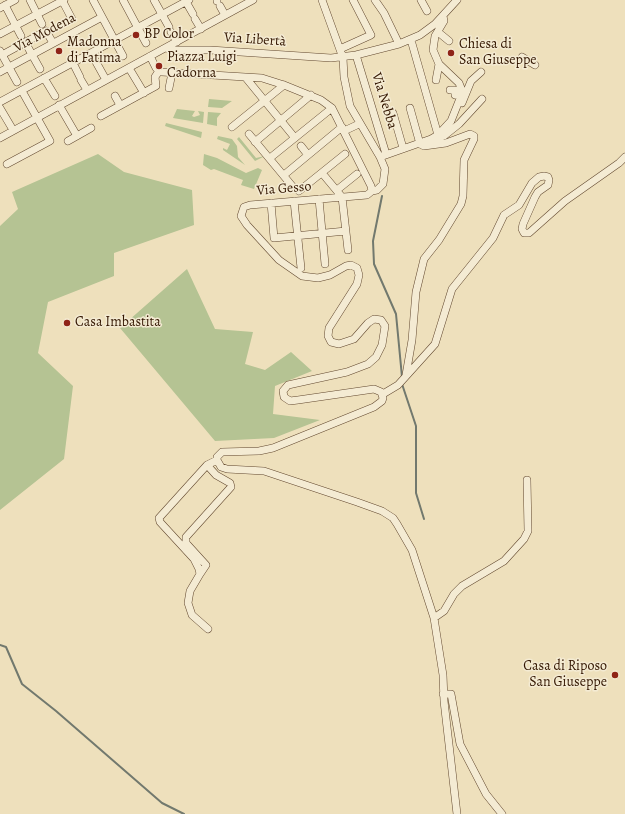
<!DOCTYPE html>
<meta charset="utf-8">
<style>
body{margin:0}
canvas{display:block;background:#eee0bc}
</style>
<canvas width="625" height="814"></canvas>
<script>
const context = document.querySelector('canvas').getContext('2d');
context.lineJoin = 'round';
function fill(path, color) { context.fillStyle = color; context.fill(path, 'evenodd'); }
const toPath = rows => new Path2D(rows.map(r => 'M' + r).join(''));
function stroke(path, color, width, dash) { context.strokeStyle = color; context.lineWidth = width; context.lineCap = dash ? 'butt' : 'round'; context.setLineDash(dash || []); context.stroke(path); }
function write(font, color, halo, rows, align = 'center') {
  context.font = font + ' Alegreya,serif'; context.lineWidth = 3; context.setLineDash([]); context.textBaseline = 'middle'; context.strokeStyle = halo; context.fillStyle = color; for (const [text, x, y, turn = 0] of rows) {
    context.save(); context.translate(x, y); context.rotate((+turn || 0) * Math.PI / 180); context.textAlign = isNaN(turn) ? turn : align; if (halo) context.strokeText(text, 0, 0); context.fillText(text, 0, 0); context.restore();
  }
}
fill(toPath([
 [209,99,232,101,222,108,208,107],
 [177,109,195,111,192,116,194,117,200,115,198,111,204,112,203,123,173,118],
 [208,112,221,113,217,118,217,126,207,124],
 [166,123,202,132,201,138,165,126],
 [218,136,232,139,237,146,238,157,245,165,223,150,223,148,227,150,230,144,217,139],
 [239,137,256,158,265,156,255,161,237,139],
 [98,154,124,172,192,190,194,225,114,253,114,276,48,302,38,353,73,386,64,459,0,510,0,226,18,209,12,192],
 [204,154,217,158,246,173,258,168,262,170,254,189,241,185,243,180,214,169,211,170,203,165],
 [187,269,215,329,253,332,245,364,265,370,291,352,312,371,275,386,273,414,320,420,274,438,215,441,120,328]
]), '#b5c393');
stroke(toPath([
 [382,196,373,241,374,264,396,314,402,377],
 [402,384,416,426,416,493,424,519],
 [0,645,6,647,22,684,56,711,162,803,184,814]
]), '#72796e', 2);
const minor = toPath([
 [30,0,42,24],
 [62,0,72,19],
 [93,0,123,56],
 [123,0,146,43],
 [154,0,169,27],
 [185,0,193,14],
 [217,0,217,1],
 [375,0,384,13,399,44],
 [421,0,427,11],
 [5,5,21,36],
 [220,6,225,15],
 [0,8,15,0],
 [195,19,201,29],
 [171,32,177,42],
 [438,32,449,41],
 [0,34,64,0],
 [411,40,438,135],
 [25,42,40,69],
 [166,48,174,50,210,50,331,58,356,55,399,44,420,35,435,24,457,0],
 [340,49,371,35,353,0],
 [0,51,17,82],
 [91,53,106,80],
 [2,55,46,31,53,43],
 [356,55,386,154],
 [150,56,156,68,162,72,262,78,284,85,321,100,332,108,371,186,372,191],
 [522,57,535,65],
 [73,63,80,77],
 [129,68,144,93],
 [0,72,102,17],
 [44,78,55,96],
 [246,78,295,138],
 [81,80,87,90],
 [436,80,439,64],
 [169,88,172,73],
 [450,90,455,90,455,95,461,96],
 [115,96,120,105],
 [0,102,189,0],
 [462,103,471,81,481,72],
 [59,105,77,136],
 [0,108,13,130],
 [410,108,420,144],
 [393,113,403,148],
 [101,116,156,86,155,77,159,71],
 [232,127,284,85],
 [344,131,359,124],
 [249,134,293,187],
 [0,138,253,0],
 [437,138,444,136,459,124,482,99],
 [68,141,91,128],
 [255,142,311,95],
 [301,146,308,155],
 [380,157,431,139,438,135,451,121,461,96,461,88,459,83,439,64,433,50,435,36,444,21,443,16],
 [270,158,332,108],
 [7,164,50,141,22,91],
 [322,173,342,197,348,250],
 [284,175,342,127],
 [337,190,357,174],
 [299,191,345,154],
 [319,199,325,264],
 [294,201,301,268],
 [271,203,274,238,346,231],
 [406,375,412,340,416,292,424,259,439,240,461,204,463,196,464,160,474,139,474,136,470,134,446,143,424,146,420,144],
 [383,394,398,385,435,344,452,289,493,238,504,215,519,205,532,183,539,177,544,176,548,177,549,180,548,185,538,192,535,197,523,224,522,229,524,233,529,233,565,201,619,163,625,157],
 [217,460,221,467,227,469,264,471,357,502,382,511,393,518,397,524,412,550,434,618,443,675,444,701,457,814],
 [200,574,206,565,186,543,186,537,231,487,230,483,216,475,207,465],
 [434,618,444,611,454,594,462,586,504,561,524,539,528,531,527,480],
 [208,629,192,615,188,603,190,591,200,574,199,569,194,559,160,522,159,518,207,465,217,460,217,457,222,452,259,451,273,448,374,407,382,401,383,398,381,392,374,389,298,400,290,401,284,397,283,391,288,385,347,372,368,364,376,357,382,345,385,326,381,320,374,319,368,323,354,339,339,344,331,342,328,336,329,328,357,284,359,275,357,268,351,265,346,266,330,275,318,278,302,276,279,260,247,225,241,216,244,207,250,205,367,195,372,191,377,190,383,184,385,169,380,157,350,106,344,77,343,58,322,0],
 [443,694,451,694,460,744,486,794,502,814]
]);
stroke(minor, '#62482f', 8);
stroke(minor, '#f4ebd3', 7);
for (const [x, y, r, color] of [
 [136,35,4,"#8f2418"],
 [59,51,4,"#8f2418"],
 [451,53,4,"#8f2418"],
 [159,66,4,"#8f2418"],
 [67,323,4,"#8f2418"],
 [615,675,4,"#8f2418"]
]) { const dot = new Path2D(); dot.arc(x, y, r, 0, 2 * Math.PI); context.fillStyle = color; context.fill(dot); stroke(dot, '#f4ebd3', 1.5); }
write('14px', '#331600', '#f4ebd3', [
 ["Via Modena",45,33,-28],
 ["Via Libertà",255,40,4],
 ["Via Nebba",384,101,73],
 ["Via Gesso",284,189,-5]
]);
write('14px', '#331600', '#f4ebd3', [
 ["BP Color",144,35],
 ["Madonna",67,43],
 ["di Fatima",67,59],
 ["Chiesa di",459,45],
 ["San Giuseppe",459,61],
 ["Piazza Luigi",167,58],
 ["Cadorna",167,74],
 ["Casa Imbastita",75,323],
 ["Casa di Riposo",607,667,"right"],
 ["San Giuseppe",607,683,"right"]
], 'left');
</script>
